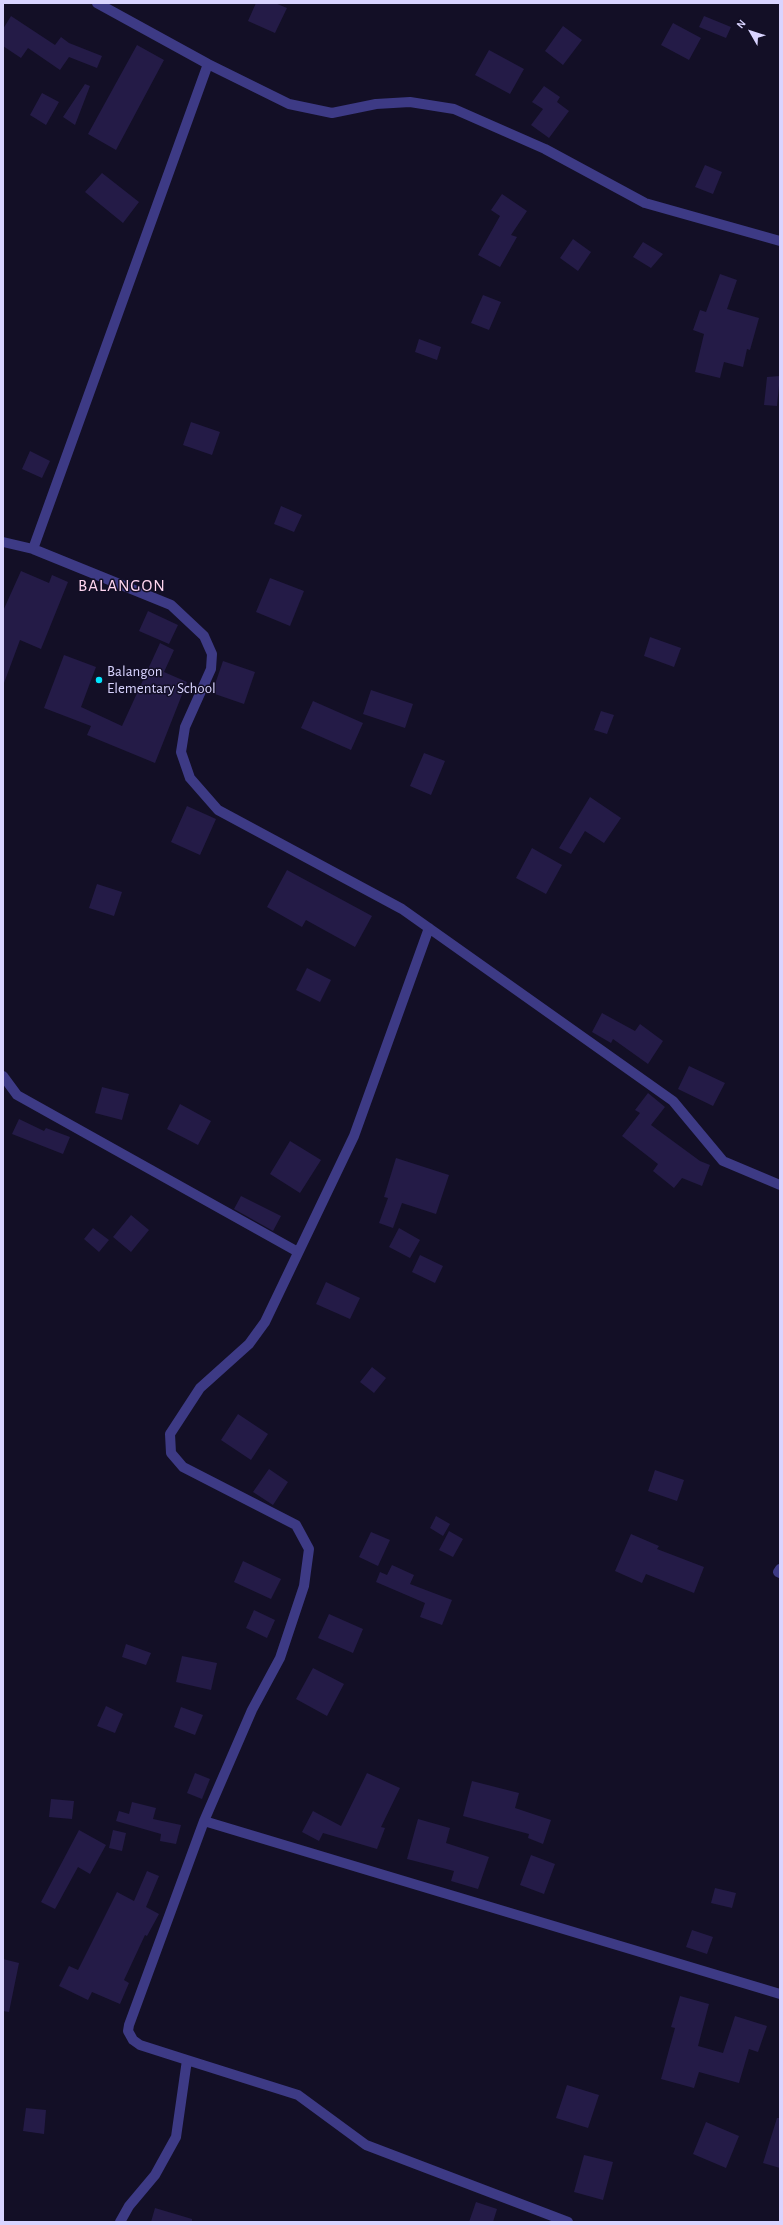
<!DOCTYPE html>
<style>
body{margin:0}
#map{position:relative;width:783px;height:2225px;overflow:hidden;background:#130f26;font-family:"Alegreya Sans",sans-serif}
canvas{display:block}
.frame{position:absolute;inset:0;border:4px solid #d9d4ff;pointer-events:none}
.north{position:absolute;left:731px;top:12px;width:40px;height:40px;-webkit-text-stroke:3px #130f26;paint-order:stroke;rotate:309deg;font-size:11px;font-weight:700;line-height:16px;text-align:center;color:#d9d4ff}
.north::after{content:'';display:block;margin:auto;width:14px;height:18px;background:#d9d4ff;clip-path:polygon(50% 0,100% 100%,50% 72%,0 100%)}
</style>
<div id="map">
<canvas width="783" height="2225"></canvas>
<div class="frame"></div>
<div class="north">N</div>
</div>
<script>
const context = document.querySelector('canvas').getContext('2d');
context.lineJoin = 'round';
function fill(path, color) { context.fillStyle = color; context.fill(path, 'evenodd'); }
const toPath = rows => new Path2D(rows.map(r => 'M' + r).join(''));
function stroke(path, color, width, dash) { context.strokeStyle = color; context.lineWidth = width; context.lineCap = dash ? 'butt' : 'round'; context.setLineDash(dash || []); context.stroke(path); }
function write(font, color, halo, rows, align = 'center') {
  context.font = font + ' "Alegreya Sans",sans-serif'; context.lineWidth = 3; context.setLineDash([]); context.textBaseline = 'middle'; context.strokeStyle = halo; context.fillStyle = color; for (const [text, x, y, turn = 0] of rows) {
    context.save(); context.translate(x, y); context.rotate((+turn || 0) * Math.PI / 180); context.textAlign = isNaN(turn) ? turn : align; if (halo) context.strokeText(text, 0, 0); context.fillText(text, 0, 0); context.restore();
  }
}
fill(toPath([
 [256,3,275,3,287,8,275,33,248,21],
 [11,16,55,45,61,37,69,43,102,56,97,68,69,57,60,70,28,48,21,58,3,46,3,29],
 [704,16,731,27,726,38,699,27],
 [673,23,701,38,689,60,661,45],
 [563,26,582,40,563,65,545,51],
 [137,45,164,60,116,150,88,134],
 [489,50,524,69,510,94,475,75],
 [85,84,90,86,75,125,63,117],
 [544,86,560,97,557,102,569,111,549,138,531,125,543,109,532,102],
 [42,93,59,102,46,125,30,115],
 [705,165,722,172,713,194,695,187],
 [102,173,139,202,123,223,85,192],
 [502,194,527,211,511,235,517,237,500,267,478,255,500,216,491,210],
 [573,239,591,252,578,271,560,258],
 [643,242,663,254,651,268,633,257],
 [720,274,737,280,727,309,759,318,750,350,747,349,743,367,724,362,720,378,695,372,704,334,693,330,700,310,706,312],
 [483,295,501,302,489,330,471,323],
 [419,339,441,347,437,360,415,352],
 [780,376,777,406,764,405,767,377],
 [191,422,220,432,212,455,183,445],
 [30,451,50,461,42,478,22,469],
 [281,506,302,515,294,532,274,524],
 [21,571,49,583,52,575,68,582,41,649,20,640,4,683,3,611],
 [270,578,304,591,290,626,256,612],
 [148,611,178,625,169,644,139,631],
 [650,637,681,648,674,667,644,656],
 [160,643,174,650,164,672,187,682,155,763,87,735,91,726,44,708,64,655,96,667,81,707,122,726],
 [223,661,255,672,244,704,212,693],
 [371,690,413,704,405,728,363,714],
 [313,701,363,723,351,750,301,728],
 [601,711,614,715,607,734,594,730],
 [424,753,445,761,431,795,410,786],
 [590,797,621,818,604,843,585,831,571,854,559,848],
 [187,806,216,819,200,855,171,842],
 [532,848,562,865,546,894,516,878],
 [287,870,372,916,355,947,306,920,302,927,267,907],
 [97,884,122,892,114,916,89,908],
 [307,968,331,980,320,1002,296,990],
 [602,1013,635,1031,640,1024,663,1041,648,1064,613,1039,611,1043,592,1032],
 [689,1066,725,1083,713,1106,678,1089],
 [102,1087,129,1094,122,1120,95,1113],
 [648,1093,665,1107,651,1125,700,1161,710,1165,702,1186,682,1178,674,1188,653,1171,658,1164,622,1136,640,1113,635,1110],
 [180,1104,211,1121,198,1145,167,1129],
 [19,1119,44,1131,46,1128,70,1137,63,1154,12,1134],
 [290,1141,321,1160,300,1193,270,1174],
 [396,1158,449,1175,436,1214,402,1203,393,1228,379,1223,388,1198,384,1197],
 [241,1196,281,1216,273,1231,234,1209],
 [131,1215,149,1230,131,1252,113,1237],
 [93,1228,109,1240,99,1252,84,1239],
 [399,1228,420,1240,410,1258,389,1247],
 [420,1255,443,1266,435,1283,412,1272],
 [326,1282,360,1298,350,1319,316,1304],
 [372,1367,386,1378,374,1393,360,1382],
 [238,1414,268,1434,251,1460,221,1440],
 [269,1469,288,1482,273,1505,253,1492],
 [655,1470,684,1480,677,1501,648,1491],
 [436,1516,450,1524,443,1536,430,1528],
 [449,1531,463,1539,453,1557,439,1550],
 [371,1532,390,1540,378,1566,359,1557],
 [631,1534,659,1546,657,1549,704,1567,694,1593,646,1574,642,1583,615,1571],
 [243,1561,281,1579,271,1599,234,1582],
 [392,1565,414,1575,410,1584,452,1600,442,1625,420,1617,425,1603,376,1582,380,1572,387,1575],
 [254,1610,275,1620,267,1638,246,1628],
 [329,1614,363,1629,353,1653,318,1638],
 [126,1644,151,1653,146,1665,122,1657],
 [182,1656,217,1663,211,1690,176,1682],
 [313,1668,344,1684,327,1716,296,1699],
 [106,1706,123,1714,115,1733,97,1726],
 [181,1707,203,1715,195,1735,174,1727],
 [195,1773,210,1779,202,1799,187,1793],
 [367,1773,400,1788,381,1827,385,1828,377,1849,323,1833,319,1841,302,1832,313,1811,341,1826],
 [472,1781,519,1793,515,1808,551,1820,543,1844,528,1838,529,1834,463,1816],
 [51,1799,74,1801,72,1819,49,1817],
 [132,1802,156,1808,153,1819,181,1825,176,1844,160,1841,161,1834,116,1821,119,1811,129,1814],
 [418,1819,450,1828,446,1843,489,1857,478,1889,451,1881,454,1871,407,1859],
 [79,1830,106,1845,90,1874,78,1867,55,1909,41,1902],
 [113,1830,126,1833,122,1851,109,1848],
 [531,1855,555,1864,544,1894,520,1885],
 [147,1871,159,1876,146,1907,159,1914,147,1936,145,1935,124,1980,129,1983,120,2004,92,1992,88,2000,59,1986,69,1966,78,1970,117,1892,134,1901],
 [715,1888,736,1893,732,1908,711,1903],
 [692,1930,713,1937,707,1954,686,1947],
 [3,1959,19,1963,9,2012,3,2011],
 [680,1996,709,2004,698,2046,723,2053,735,2016,767,2026,758,2052,749,2049,739,2083,699,2072,694,2088,661,2079,675,2028,671,2027],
 [567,2085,599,2095,588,2128,556,2118],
 [26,2108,46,2110,44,2134,23,2131],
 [777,2118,780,2118,780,2168,763,2163],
 [706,2122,739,2136,726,2168,693,2154],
 [584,2155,613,2162,603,2200,574,2192],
 [476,2202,497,2209,493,2222,469,2222],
 [155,2208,192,2219,192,2222,151,2222]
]), '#241b47');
stroke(toPath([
 [97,3,208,64,289,104,332,113,376,104,410,102,454,109,545,149,645,203,780,241],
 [3,542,33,549,171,605,204,636,212,654,211,669,185,727,181,752,190,778,218,810,402,909,673,1101,723,1161,780,1185],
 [33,549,208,64],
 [3,1076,17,1095,298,1252],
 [780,1569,778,1572,780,1573],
 [204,1821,252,1710,280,1658,304,1586,309,1549,296,1525,183,1467,171,1453,170,1434,200,1388,249,1344,265,1322,354,1136,429,928],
 [120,2222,129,2206,155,2175,176,2137,187,2060],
 [568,2222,366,2145,298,2095,187,2060,140,2045,133,2040,128,2031,129,2025,204,1821,780,1994]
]), '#3d3a85', 10);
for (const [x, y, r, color] of [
 [99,680,4,"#00e5ff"]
]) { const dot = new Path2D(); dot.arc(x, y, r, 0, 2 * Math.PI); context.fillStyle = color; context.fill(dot); stroke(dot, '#130f26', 1.5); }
write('15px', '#d9d4ff', '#130f26', [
 ["Balangon",107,671],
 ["Elementary School",107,688]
], 'left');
context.letterSpacing = '1px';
write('17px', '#ffd6f0', '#130f26', [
 ["BALANGON",122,586]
]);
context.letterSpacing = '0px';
</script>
